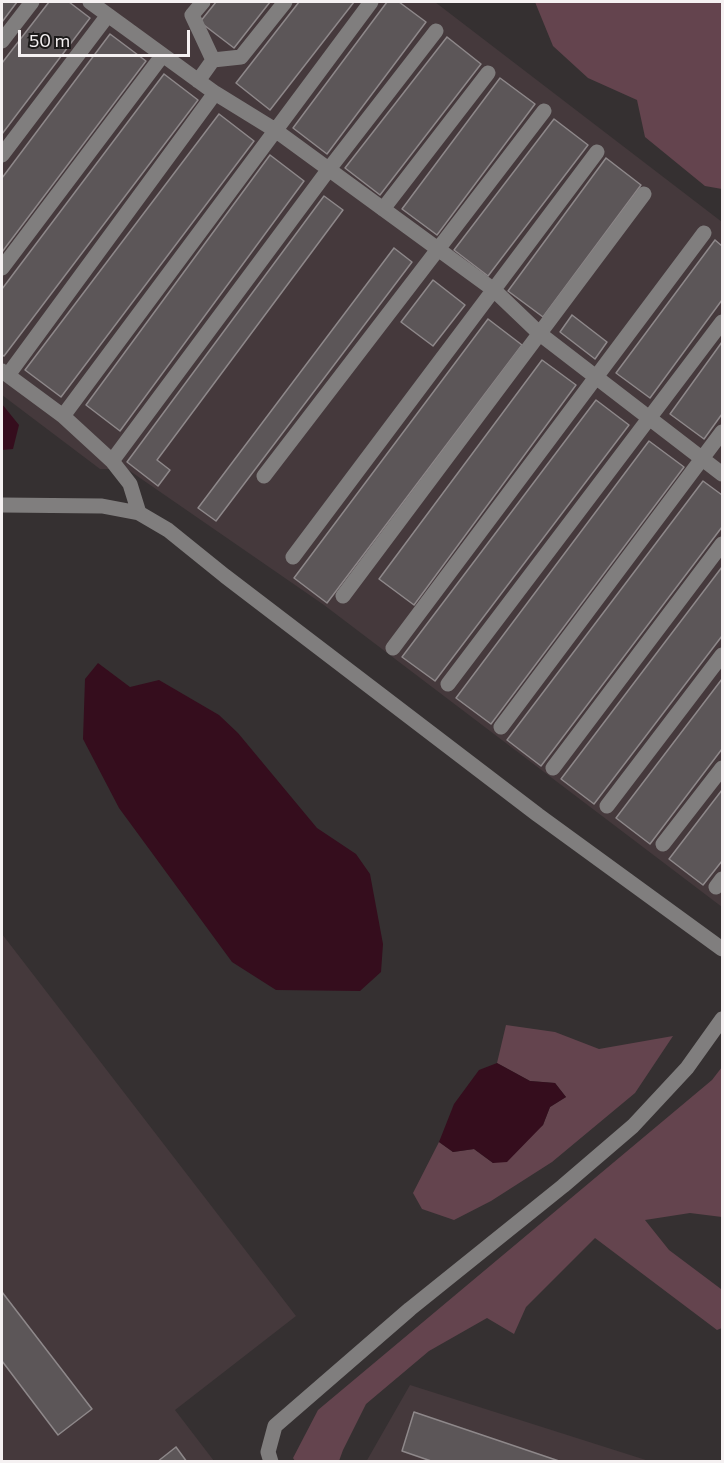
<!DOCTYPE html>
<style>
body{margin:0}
#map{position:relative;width:724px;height:1463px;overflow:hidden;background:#353031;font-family:Commissioner,sans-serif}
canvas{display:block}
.frame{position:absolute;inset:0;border:3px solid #f5f1f2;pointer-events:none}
.scale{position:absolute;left:18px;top:30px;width:172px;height:27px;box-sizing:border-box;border:3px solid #f5f1f2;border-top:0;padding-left:8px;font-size:18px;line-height:21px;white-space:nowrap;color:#f5f1f2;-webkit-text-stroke:4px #1b1919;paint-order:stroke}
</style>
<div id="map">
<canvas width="724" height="1463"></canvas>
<div class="frame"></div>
<div class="scale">50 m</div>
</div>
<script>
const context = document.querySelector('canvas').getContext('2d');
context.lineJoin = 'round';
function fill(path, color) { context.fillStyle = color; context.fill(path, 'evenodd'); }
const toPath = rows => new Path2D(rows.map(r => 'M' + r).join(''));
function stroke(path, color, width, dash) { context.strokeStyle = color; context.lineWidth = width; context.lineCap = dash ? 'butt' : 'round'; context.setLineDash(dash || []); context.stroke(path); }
fill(toPath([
 [2,2,435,2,722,222,722,907,324,605,127,469,100,469,2,395],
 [2,934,296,1316,175,1410,214,1461,2,1461],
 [410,1385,649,1461,366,1462]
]), '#45393c');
fill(toPath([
 [535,2,722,2,722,189,705,186,645,137,637,100,588,78,553,46],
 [506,1025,555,1032,599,1049,673,1036,635,1093,552,1162,491,1201,454,1220,422,1209,413,1193,439,1142,453,1152,474,1149,493,1163,543,1125,550,1107,566,1097,555,1083,530,1081,497,1063],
 [722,1067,722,1217,690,1213,645,1220,669,1250,721,1289,722,1328,717,1330,595,1238,526,1307,514,1334,487,1318,429,1351,366,1404,343,1450,339,1461,295,1461,293,1458,318,1410,712,1080]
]), '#64444e');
fill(toPath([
 [2,404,19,425,13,449,2,450],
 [98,663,130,687,159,680,219,715,238,733,317,828,356,854,370,874,383,944,381,972,360,991,276,990,232,962,119,808,83,739,85,679],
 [497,1063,530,1081,555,1083,566,1097,550,1107,543,1125,507,1162,493,1163,474,1149,453,1152,439,1142,454,1104,479,1070]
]), '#350d1d');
const building = toPath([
 [2,2,17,2,2,22,2,2],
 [49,2,69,2,90,18,2,134,2,63,49,2],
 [216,2,270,2,234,48,200,22,216,2],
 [299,2,354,2,270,110,236,83,299,2],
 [387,2,399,2,426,22,327,154,293,128,387,2],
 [110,34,146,61,2,252,2,178,110,34],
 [447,37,481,64,380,195,345,168,447,37],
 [164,74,198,100,4,356,2,355,2,289,164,74],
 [500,78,535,104,437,235,402,209,500,78],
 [219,114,254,141,61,397,25,370,219,114],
 [554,119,588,145,488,276,454,250,554,119],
 [270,155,304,181,120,431,86,405,270,155],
 [606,158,641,185,543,317,508,291,606,158],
 [324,196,343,210,157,460,170,470,158,486,127,462,324,196],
 [715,240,722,246,722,300,650,398,616,373,715,240],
 [394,248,412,262,216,521,198,508,394,248],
 [433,280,465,305,433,346,401,322,433,280],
 [572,315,607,342,595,359,560,332,572,315],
 [488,319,522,345,327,603,294,578,488,319],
 [722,342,722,414,704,439,670,414,722,342],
 [542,360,576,385,414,605,379,579,542,360],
 [596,400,629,425,435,681,402,657,596,400],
 [649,441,684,467,491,724,456,698,649,441],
 [703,481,722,495,722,527,541,766,507,740,703,481],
 [722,567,722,636,594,804,561,779,722,567],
 [722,679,722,749,650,844,616,818,722,679],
 [722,790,722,861,703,885,669,859,722,790],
 [2,1292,92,1409,58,1435,2,1361,2,1292],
 [414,1412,562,1462,434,1462,402,1451,414,1412],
 [176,1447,187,1462,157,1462,176,1447]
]);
fill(building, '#5c5658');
stroke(building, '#8e888a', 1.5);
stroke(toPath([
 [90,2,215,93,275,130,494,290,540,334,722,474],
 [203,2,192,15,213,60],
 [2,41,32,2],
 [198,81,213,60,241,57,285,2],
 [2,155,108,15],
 [383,209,488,73],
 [2,268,162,56],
 [2,371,63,416,112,461,130,484,139,513],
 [8,375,215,93],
 [63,416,371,2],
 [112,461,329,169,436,31],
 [264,476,544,111],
 [2,505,102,506,139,513,168,530,225,576,538,815,722,949],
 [293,557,597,152],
 [343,596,644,194],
 [393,648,704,233],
 [448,684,722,322],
 [501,727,722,432],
 [553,768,722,544],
 [607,806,722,655],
 [663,844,722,768],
 [716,887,722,879],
 [271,1462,268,1452,275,1426,410,1309,563,1186,633,1126,687,1068,722,1019]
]), '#807e7e', 15);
</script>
